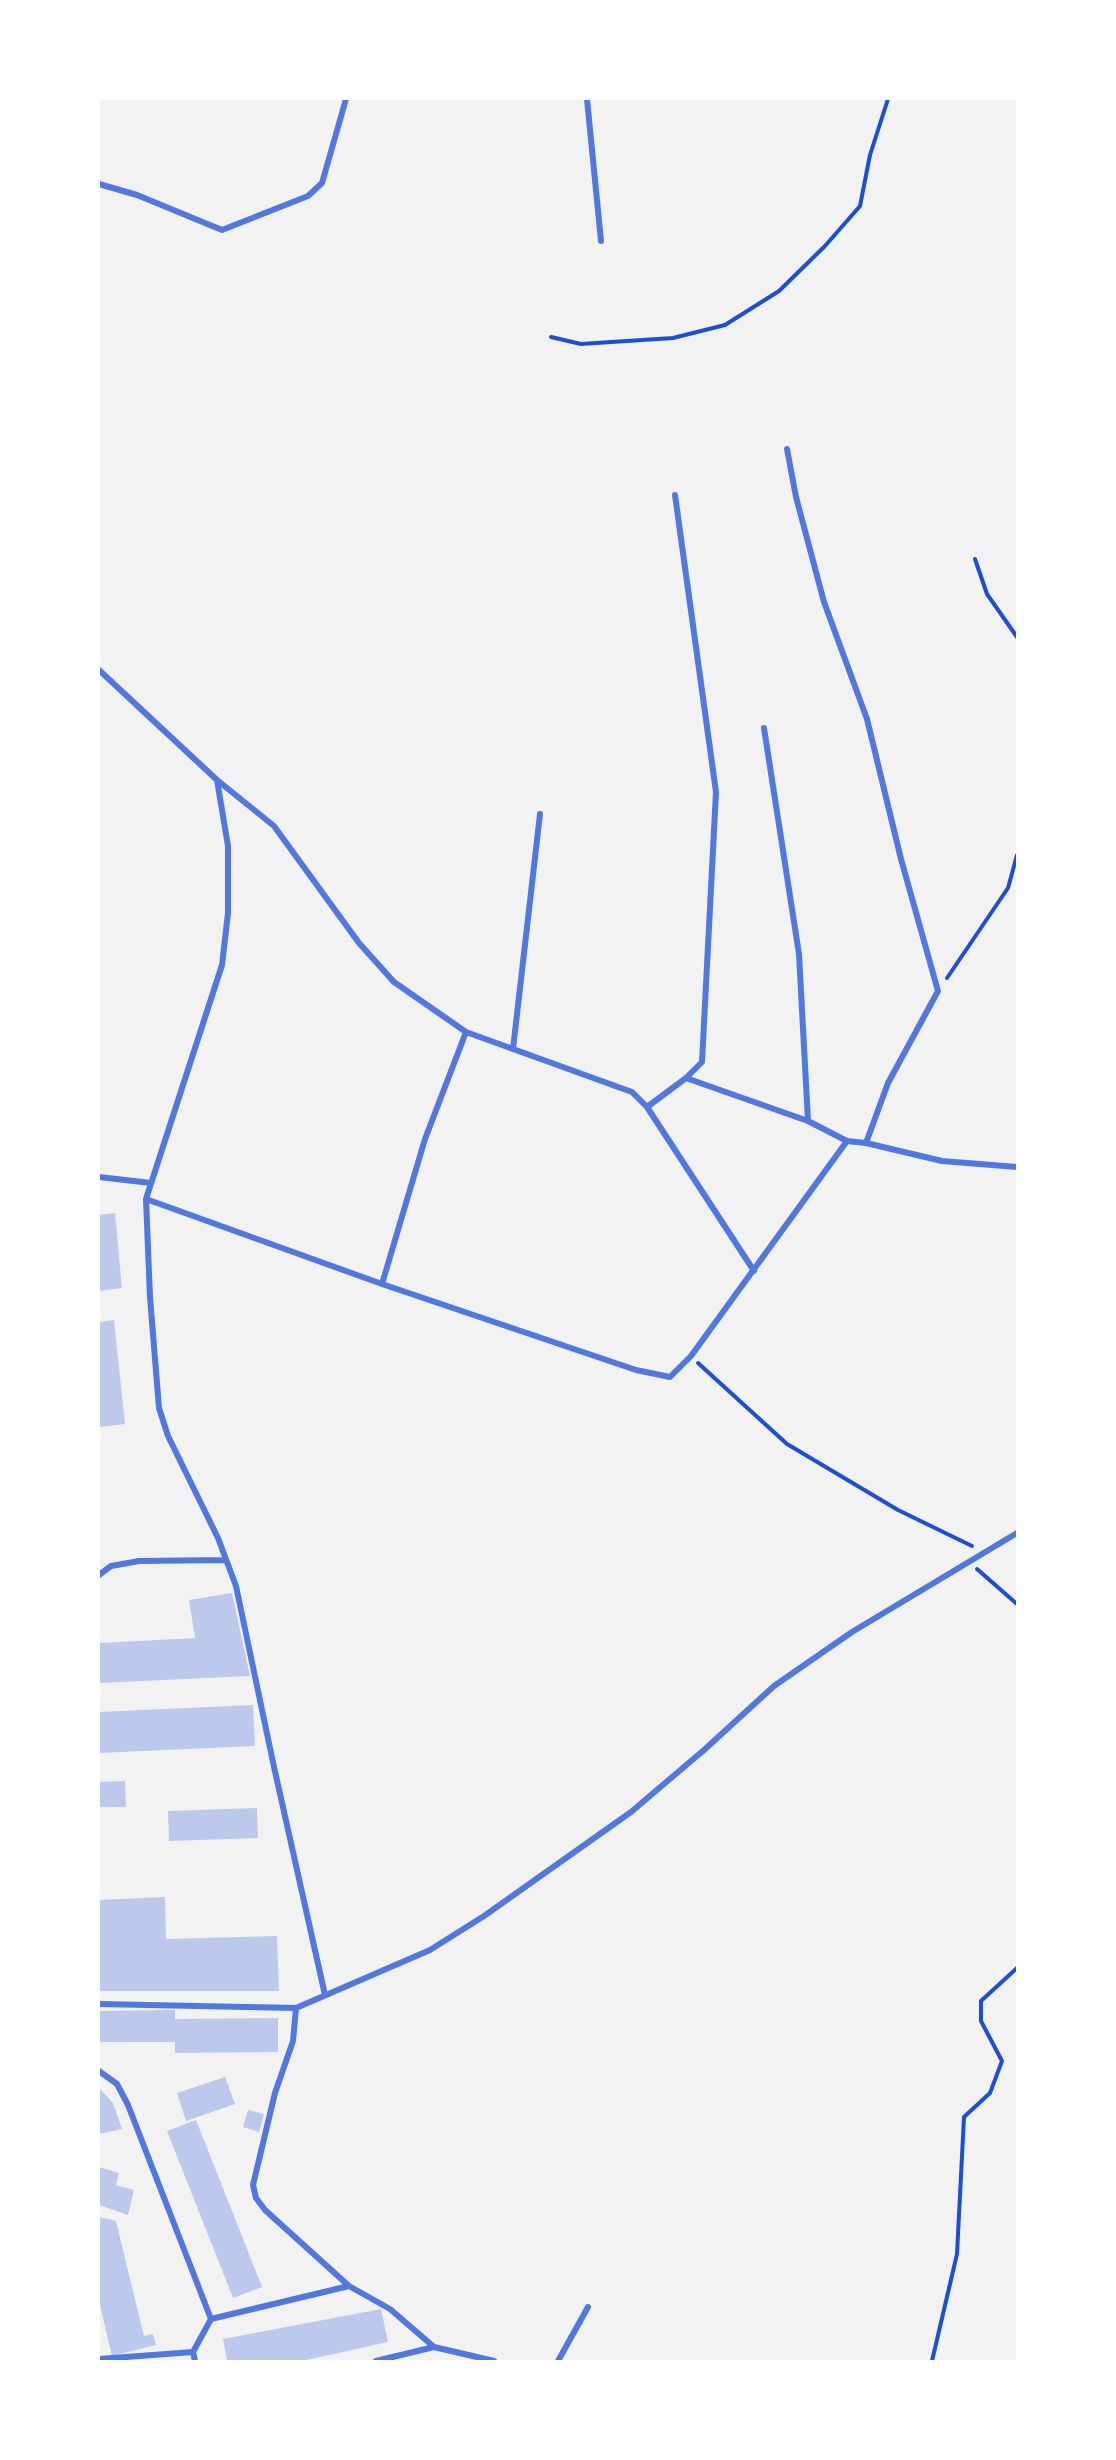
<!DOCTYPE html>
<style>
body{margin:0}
#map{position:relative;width:1116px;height:2460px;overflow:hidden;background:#f2f2f2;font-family:"Alegreya Sans",sans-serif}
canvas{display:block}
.frame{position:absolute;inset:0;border:100px solid #fff;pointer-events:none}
</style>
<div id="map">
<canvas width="1116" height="2460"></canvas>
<div class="frame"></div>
</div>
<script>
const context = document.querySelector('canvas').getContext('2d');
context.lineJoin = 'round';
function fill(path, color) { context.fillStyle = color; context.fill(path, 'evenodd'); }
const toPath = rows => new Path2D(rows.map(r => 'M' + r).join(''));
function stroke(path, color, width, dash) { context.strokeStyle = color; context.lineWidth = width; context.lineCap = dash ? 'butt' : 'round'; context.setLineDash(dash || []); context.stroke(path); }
fill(toPath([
 [115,1213,122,1288,99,1291,99,1215],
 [114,1320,125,1424,99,1427,99,1322],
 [232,1593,250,1676,99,1683,100,1643,195,1638,189,1600],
 [253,1705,255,1746,99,1753,99,1712],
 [125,1781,126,1807,99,1807,99,1782],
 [257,1808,258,1838,169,1841,168,1811],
 [165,1897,166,1939,277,1936,279,1991,99,1991,99,1900],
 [175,2010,175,2019,278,2018,278,2052,175,2053,175,2042,99,2042,99,2011],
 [225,2077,235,2104,186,2121,177,2093],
 [99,2088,113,2103,122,2129,99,2134],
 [248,2110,264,2114,259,2132,243,2127],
 [196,2120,262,2287,233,2298,167,2131],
 [99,2167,119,2173,116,2185,134,2190,128,2215,99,2205],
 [99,2217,116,2221,144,2336,153,2334,156,2345,112,2356,99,2301],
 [381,2309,388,2342,302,2361,227,2361,223,2339]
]), '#bdc9ec');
stroke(toPath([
 [551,337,581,344,673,338,725,325,779,291,825,246,860,206,870,155,888,99],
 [975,559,987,594,1017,637],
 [947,978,1008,888,1017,855],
 [698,1363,787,1444,898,1510,972,1546],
 [977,1569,1017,1604],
 [932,2361,957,2254,964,2117,990,2093,1002,2061,981,2021,981,2001,1017,1968]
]), '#1d4ed8', 4);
stroke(toPath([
 [587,99,601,241],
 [99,184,137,195,222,230,308,196,322,183,346,99],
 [787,449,796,497,824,602,867,719,901,859,938,991,888,1083,866,1143,847,1141,808,1121],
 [99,670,217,780,274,826,359,943,394,982,466,1032,632,1092,647,1107,754,1271],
 [217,780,228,846,228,913,222,965,146,1199,150,1297,159,1408,168,1436,218,1538,236,1586,274,1767,325,1995],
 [513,1049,540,814],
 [686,1078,808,1121,799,954,764,728],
 [647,1107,686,1078,702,1062,716,792,675,495],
 [866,1143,942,1161,1017,1167],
 [99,1177,151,1183],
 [146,1199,382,1284,636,1370,670,1377,691,1356,847,1141],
 [382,1284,425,1139,466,1032],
 [99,1575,111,1566,139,1561,226,1560],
 [99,2004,296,2008],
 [99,2071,117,2084,128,2105,211,2319],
 [349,2286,265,2210,256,2198,253,2185,275,2093,293,2041,296,2008,430,1950,484,1916,631,1812,704,1750,774,1686,852,1632,1017,1533],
 [434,2347,494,2361],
 [99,2359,193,2352],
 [195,2361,193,2352,211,2319,349,2286,390,2309,434,2347,376,2361],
 [558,2361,588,2307]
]), '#5277de', 6);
</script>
